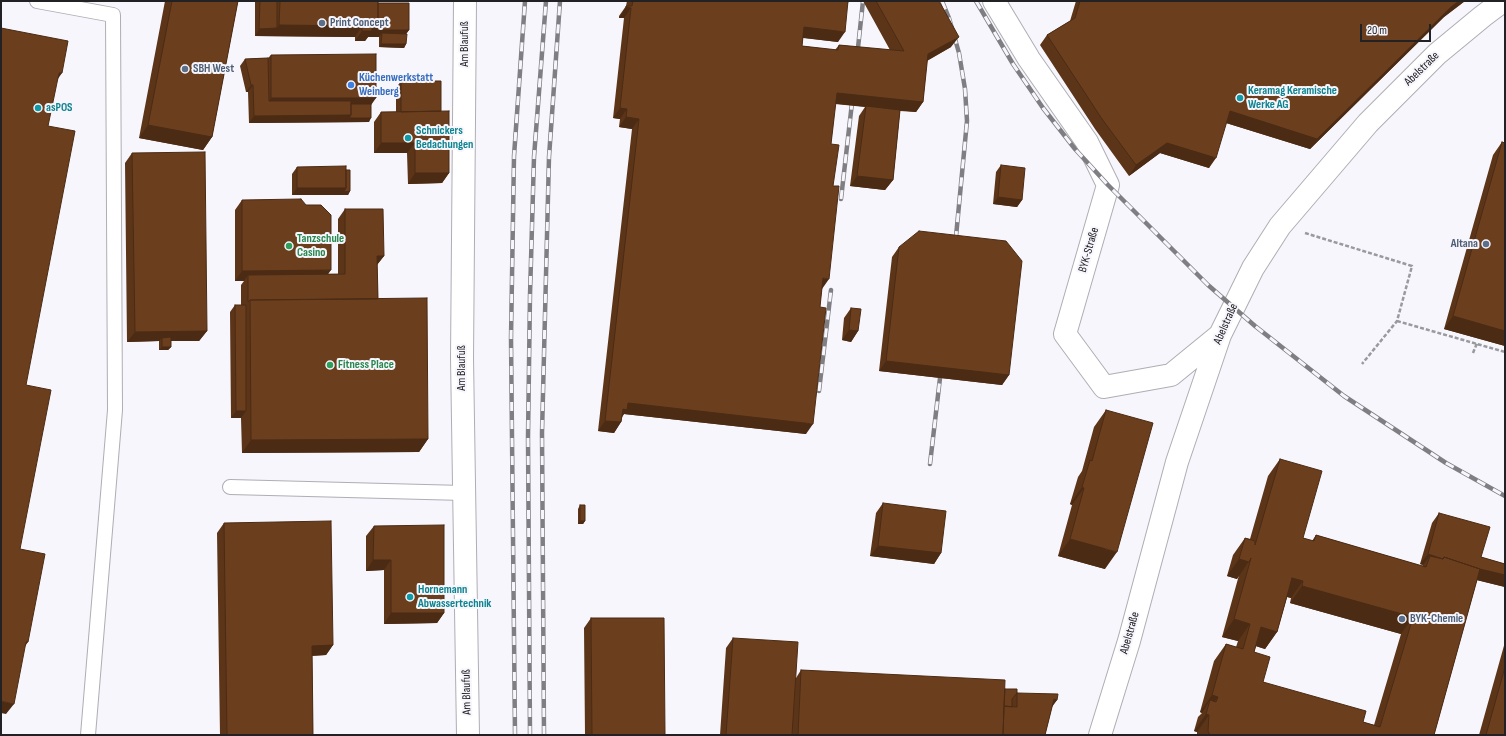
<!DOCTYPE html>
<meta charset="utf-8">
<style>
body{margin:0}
#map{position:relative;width:1506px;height:736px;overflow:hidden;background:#f6f6fc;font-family:"Sofia Sans Condensed",sans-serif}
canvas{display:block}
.frame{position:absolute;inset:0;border:2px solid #222224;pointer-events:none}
.scale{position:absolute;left:1360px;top:24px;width:71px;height:18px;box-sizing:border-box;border:2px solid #222224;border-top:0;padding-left:5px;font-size:12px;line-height:14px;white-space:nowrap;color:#222224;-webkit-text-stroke:3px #f6f6fc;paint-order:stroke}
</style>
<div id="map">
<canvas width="1506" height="736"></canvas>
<div class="frame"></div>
<div class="scale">20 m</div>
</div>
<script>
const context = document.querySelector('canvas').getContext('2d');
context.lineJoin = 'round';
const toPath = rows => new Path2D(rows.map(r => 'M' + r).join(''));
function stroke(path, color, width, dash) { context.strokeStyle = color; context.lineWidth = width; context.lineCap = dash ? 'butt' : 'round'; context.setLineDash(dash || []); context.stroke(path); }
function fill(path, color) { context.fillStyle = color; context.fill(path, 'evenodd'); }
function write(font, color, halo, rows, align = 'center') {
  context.font = font + ' "Sofia Sans Condensed",sans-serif'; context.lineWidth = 4; context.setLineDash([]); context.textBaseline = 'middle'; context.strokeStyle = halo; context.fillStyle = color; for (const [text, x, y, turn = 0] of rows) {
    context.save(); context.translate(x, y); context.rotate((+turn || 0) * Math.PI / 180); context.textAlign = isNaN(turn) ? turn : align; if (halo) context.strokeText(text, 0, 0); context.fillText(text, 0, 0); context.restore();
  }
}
const service = toPath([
 [37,1,113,15,115,410,88,735],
 [230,487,464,493]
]);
const minor = toPath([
 [465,1,462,358,468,735],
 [994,1,1029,59,1087,142,1108,185,1065,334,1104,387,1171,375,1220,335],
 [1100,735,1129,641,1177,462,1220,335,1253,268,1280,226,1368,123,1437,54,1483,16,1503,1]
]);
stroke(service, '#aeaeb3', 16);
stroke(minor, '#aeaeb3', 24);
stroke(toPath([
 [1305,233,1412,266,1397,321,1362,364],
 [1397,321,1505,352],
 [1473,353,1477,343]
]), '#99999e', 2.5, [4, 2]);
stroke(service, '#fff', 14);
stroke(minor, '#fff', 22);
const rail = toPath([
 [942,1,949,18,959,53,965,89,967,121,955,247],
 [976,1,1013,64,1043,108,1075,149,1108,185,1208,285,1255,326,1344,396,1446,463,1505,496],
 [857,57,863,1],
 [841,199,853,94],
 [819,391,831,290],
 [930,464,940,378],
 [515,735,511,338,514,156,525,1],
 [530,735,528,437,530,295,534,157,546,1],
 [544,735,542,433,549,157,560,1]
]);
stroke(rail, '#7f7f83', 4.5);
stroke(rail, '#f6f6fc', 3, [9]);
fill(toPath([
 [165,1,238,1,212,137,203,150,139,138],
 [255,1,378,1,378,3,409,30,406,34,406,44,404,48,379,47,379,37,368,37,365,41,355,41,355,37,255,36],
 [627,1,849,1,848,3,838,42,803,38,802,46,835,50,839,45,890,50,863,1,939,1,951,47,927,61,923,102,916,112,900,111,893,180,885,190,850,186,859,116,865,107,835,104,831,144,833,186,806,434,624,414,622,417,621,422,614,433,598,431,632,129,619,127,620,119,613,118,624,18,619,18,619,16,626,6],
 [1076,1,1465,1,1444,17,1310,149,1226,123,1209,168,1160,153,1129,176,1095,129,1040,45,1047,35,1070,21],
 [271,55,371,104,369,122,249,123,248,92,246,92,240,66,245,59,268,58],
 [401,81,441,111,449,173,442,183,408,184,407,153,374,153,374,122,381,112,396,112,396,88],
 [1502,142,1505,346,1444,329,1493,155],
 [132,153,207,331,199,341,171,341,171,347,168,350,159,350,159,341,127,342,125,163],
 [1001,165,1022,200,1017,207,993,204,996,172],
 [297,167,346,170,350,191,348,195,292,195,292,174],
 [242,200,328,274,338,274,338,219,345,209,384,256,377,265,378,299,428,439,419,452,242,453,241,418,231,418,230,312,235,305,241,305,241,285,244,281,235,281,235,210],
 [899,247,1009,375,1002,385,879,371,892,257],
 [851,308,858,331,851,342,842,340,844,318],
 [1106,410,1105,569,1058,556,1072,505,1070,504,1078,477,1082,471,1094,427],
 [1280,459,1303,538,1312,541,1316,535,1422,566,1423,565,1420,564,1432,523,1439,513,1481,557,1505,564,1505,587,1477,580,1434,735,1197,735,1197,732,1194,731,1198,717,1202,713,1200,712,1214,661,1226,644,1236,647,1238,641,1222,637,1239,575,1237,579,1227,576,1233,555,1245,538,1250,539,1268,476],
 [1287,597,1291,598,1290,603,1401,634,1374,725,1363,722,1263,682,1254,652,1256,646,1265,649,1277,632],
 [883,503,941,553,934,564,870,556,876,513],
 [580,505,585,521,583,524,578,524,578,509],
 [224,523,333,645,326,655,312,656,313,735,220,735,217,533],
 [374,526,444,613,437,623,384,624,384,570,366,571,366,536],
 [591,618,665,735,585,735,584,628],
 [733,638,796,678,801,670,1005,689,1017,693,1057,700,1052,707,1045,735,720,735,726,648],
 [1505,642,1505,735,1479,735]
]), '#5c3519');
fill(toPath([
 [1459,1,1465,1,1444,17,1310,149,1223,122,1230,111],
 [626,7,631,8,624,18,619,18],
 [279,25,362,26,355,37,255,36,259,29,277,28],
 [372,27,378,27,409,30,404,37,382,33,379,37,368,37,365,41,355,41,362,31],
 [804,27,845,32,838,42,797,37],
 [959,37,951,47,921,64,928,54],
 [381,44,406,44,404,48,379,47],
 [59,73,62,73,55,83],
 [251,85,253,85,248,92,246,92],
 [837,93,923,102,916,112,829,103],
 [271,98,376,98,369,108,264,108],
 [620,108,627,109,620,119,613,118],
 [351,115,371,118,369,122,249,123,254,116],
 [626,117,639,119,632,129,619,127],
 [148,125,212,137,203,150,139,138],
 [381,143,415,143,407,153,374,153],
 [1167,143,1216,158,1209,168,1160,153,1129,176,1136,165],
 [415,173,449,173,442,183,408,184],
 [857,176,893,180,885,190,850,186],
 [297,188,346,188,350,191,348,195,292,195],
 [998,197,1022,200,1017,207,993,204],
 [377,256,384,256,376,266],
 [331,270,324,280,248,275,244,281,235,281,242,271],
 [823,278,829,279,822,289,816,289],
 [1453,316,1505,331,1505,346,1444,329],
 [849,330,858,331,851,342,842,340],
 [207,331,199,341,162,341,162,338,159,341,127,342,135,332],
 [162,347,171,347,168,350,159,350],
 [886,361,1009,375,1002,385,879,371],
 [628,403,813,424,806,434,624,414,620,420,623,409],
 [236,411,246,411,241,418,231,418],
 [605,421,621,422,614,433,598,431],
 [428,439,419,452,242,453,251,440],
 [1082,487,1084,488,1072,505,1070,504],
 [580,521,585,521,583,524,578,524],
 [1070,539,1117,552,1105,569,1058,556],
 [878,546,941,553,934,564,870,556],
 [1428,554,1443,559,1436,569,1430,556,1423,565,1420,564],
 [1251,558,1237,579,1227,576,1239,559],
 [373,560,391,560,384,570,366,571],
 [1465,565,1505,575,1505,587,1460,576],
 [1292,578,1303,581,1291,598,1280,595],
 [1302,586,1413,617,1401,634,1290,603],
 [391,613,444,613,437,623,384,624],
 [1234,619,1250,624,1238,641,1222,637],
 [1261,627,1277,632,1265,649,1249,644],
 [26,642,28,642,21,652],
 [333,645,326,655,305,656,312,646],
 [1212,695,1218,697,1207,712,1210,700,1202,713,1200,712],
 [1054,699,1057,700,1049,710],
 [1,701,14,704,6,714,1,713],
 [1206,714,1209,715,1197,732,1194,731]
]), '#4b2b14');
const building = toPath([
 [172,1,238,1,212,137,148,125,172,1],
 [260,1,277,1,277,28,259,29,260,1],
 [280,1,378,1,378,27,372,27,372,31,362,31,362,26,279,25,280,1],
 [633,1,848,1,845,32,804,27,802,46,838,50,839,45,904,51,876,1,939,1,959,37,928,54,923,102,837,93,831,144,839,145,833,186,839,186,829,279,823,278,820,307,826,308,813,424,628,403,627,410,623,409,621,422,605,421,639,119,626,117,627,109,620,108,631,8,626,7,626,6,632,6,633,1],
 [1080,1,1459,1,1451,7,1317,139,1230,111,1216,158,1167,143,1136,165,1102,119,1047,35,1075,18,1080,1],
 [378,3,409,3,409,30,376,30,378,27,378,3],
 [1,28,68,41,62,73,59,73,48,126,75,131,26,385,51,390,20,549,45,554,28,642,26,642,14,704,1,701,1,28],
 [382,33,407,34,406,44,381,44,382,33],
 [376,54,376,98,271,98,271,55,376,54],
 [268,58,269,101,351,101,351,115,254,116,253,85,251,85,245,59,268,58],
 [401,81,441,81,441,111,401,112,401,81],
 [351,104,371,104,371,118,349,118,351,115,351,104],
 [866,106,900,110,893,180,857,176,866,106],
 [449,111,449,173,415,173,415,143,381,143,381,112,449,111],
 [1502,142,1505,143,1505,331,1453,316,1502,142],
 [205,152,207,331,135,332,132,153,205,152],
 [1001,165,1025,168,1022,200,998,197,1001,165],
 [346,166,346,188,297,188,297,167,346,166],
 [346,170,350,170,350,191,344,192,346,188,346,170],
 [301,199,306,205,321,205,331,215,331,270,242,271,242,200,301,199],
 [345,209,383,209,384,256,377,256,378,299,250,300,248,302,248,275,345,274,345,209],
 [919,231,1006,241,1022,261,1009,375,886,361,899,247,919,231],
 [427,298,428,439,251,440,250,300,427,298],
 [235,305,246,305,246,411,236,411,235,305],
 [851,308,861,309,858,331,849,330,851,308],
 [171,337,171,347,162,347,162,338,171,337],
 [1106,410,1153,423,1117,552,1070,539,1084,488,1082,487,1090,460,1092,461,1106,410],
 [1280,459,1322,471,1303,538,1314,541,1316,535,1426,567,1430,556,1443,559,1444,557,1480,569,1434,735,1210,735,1208,731,1209,715,1206,714,1210,700,1216,702,1218,697,1212,695,1226,644,1243,649,1250,624,1234,619,1251,558,1249,562,1239,559,1245,538,1255,541,1255,545,1280,459],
 [1292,578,1303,581,1302,586,1413,617,1380,727,1363,722,1366,711,1263,682,1270,657,1254,652,1261,627,1277,632,1292,578],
 [883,503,946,511,941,553,878,546,883,503],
 [580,505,585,505,585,521,580,521,580,505],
 [1439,513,1490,527,1481,557,1505,564,1505,575,1480,569,1444,557,1443,559,1428,554,1439,513],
 [331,521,333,645,312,646,313,735,227,735,224,523,331,521],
 [444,525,444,613,391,613,391,560,373,560,374,526,444,525],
 [591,618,664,618,665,735,592,735,591,618],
 [733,638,798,642,792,735,726,735,733,638],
 [1505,667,1505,735,1486,735,1505,667],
 [801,670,1005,680,1003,735,798,735,801,670],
 [1005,689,1017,689,1017,693,1012,699,1012,707,1004,706,1005,689],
 [1017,693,1058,694,1057,700,1054,699,1045,735,1003,735,1004,706,1017,707,1017,693]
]);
fill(building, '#6b3e1d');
stroke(building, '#4b2b14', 1);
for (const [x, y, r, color] of [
 [322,23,4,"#5c6f8a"],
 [185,69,4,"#5c6f8a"],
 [351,85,4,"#3f7fe0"],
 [1240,98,4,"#0f9aa8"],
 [38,108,4,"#0f9aa8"],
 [408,138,4,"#0f9aa8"],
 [1486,244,4,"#5c6f8a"],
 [289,246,4,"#2e9e5b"],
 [330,365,4,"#2e9e5b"],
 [410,597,4,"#0f9aa8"],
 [1402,619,4,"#5c6f8a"]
]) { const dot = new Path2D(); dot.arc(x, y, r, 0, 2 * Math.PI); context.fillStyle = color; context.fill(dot); stroke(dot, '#f6f6fc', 1.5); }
write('bold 12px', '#4e5e75', '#f6f6fc', [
 ["Print Concept",330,23],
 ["SBH West",193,69],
 ["Altana",1478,244,"right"],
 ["BYK-Chemie",1410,619]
], 'left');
write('12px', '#222224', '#f6f6fc', [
 ["Am Blaufuß",465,44,-90],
 ["Abelstraße",1422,69,-44],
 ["BYK-Straße",1089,250,-74],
 ["Abelstraße",1226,324,-66],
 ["Am Blaufuß",462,368,-90],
 ["Abelstraße",1130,633,-74],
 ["Am Blaufuß",467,692,-91]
]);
write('bold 12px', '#366cbe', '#f6f6fc', [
 ["Küchenwerkstatt",359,78],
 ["Weinberg",359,92]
], 'left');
write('bold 12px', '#0d838f', '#f6f6fc', [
 ["Keramag Keramische",1248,91],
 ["Werke AG",1248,105],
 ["asPOS",46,108],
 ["Schnickers",416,131],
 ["Bedachungen",416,145],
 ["Hornemann",418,590],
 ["Abwassertechnik",418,604]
], 'left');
write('bold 12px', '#27864d', '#f6f6fc', [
 ["Tanzschule",297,239],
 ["Casino",297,253],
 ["Fitness Place",338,365]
], 'left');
</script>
